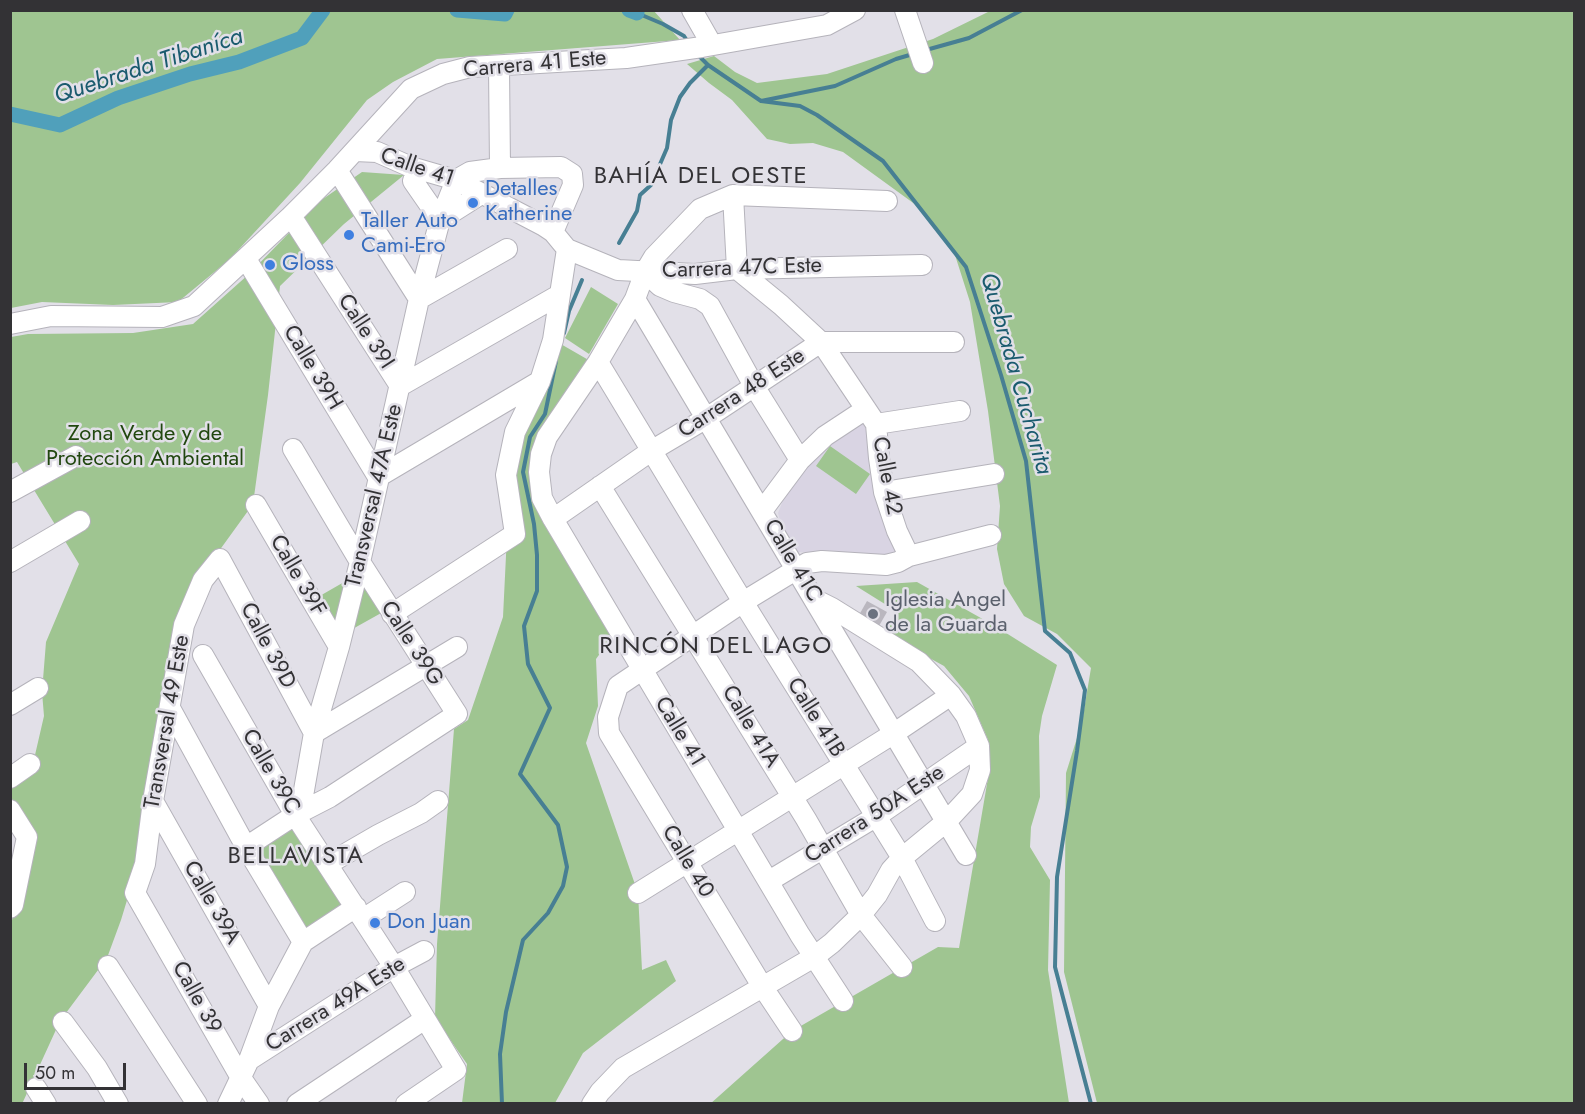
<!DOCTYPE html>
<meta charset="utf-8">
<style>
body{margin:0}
#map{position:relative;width:1585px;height:1114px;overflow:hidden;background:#e2e0e8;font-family:Jost,sans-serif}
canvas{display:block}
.frame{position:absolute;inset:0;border:12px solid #333235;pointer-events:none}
.scale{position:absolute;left:24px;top:1063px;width:102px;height:27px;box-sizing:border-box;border:3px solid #333235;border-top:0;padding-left:8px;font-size:18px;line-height:21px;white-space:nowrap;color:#333235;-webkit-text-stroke:4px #e2e0e8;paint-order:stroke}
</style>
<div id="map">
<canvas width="1585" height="1114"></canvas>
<div class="frame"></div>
<div class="scale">50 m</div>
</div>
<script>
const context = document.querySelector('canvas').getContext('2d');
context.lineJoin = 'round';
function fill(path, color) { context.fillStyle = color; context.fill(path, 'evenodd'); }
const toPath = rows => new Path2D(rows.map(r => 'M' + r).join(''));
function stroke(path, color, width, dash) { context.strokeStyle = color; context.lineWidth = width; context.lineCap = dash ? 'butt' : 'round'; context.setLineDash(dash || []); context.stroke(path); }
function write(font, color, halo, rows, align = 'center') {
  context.font = font + ' Jost,sans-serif'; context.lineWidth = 5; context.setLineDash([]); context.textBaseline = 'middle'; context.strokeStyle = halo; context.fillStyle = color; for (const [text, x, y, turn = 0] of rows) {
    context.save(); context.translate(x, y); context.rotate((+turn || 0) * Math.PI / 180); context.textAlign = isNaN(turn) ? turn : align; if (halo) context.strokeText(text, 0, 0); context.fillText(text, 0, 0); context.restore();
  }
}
fill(toPath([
 [862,415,895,543,895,551,889,557,798,552,782,530,778,513,788,488,803,466]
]), '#d9d4e3');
fill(toPath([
 [653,10,680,40,437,59,393,82,367,100,300,183,229,260,178,302,113,305,42,302,11,308,10,11],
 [990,11,1574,11,1574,1103,1097,1103,1064,972,1066,773,1082,722,1091,668,1057,634,1024,616,1004,584,997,549,1000,506,988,411,970,302,955,255,916,205,843,152,813,143,790,144,767,139,732,100,709,83,687,64,714,56,735,72,757,83,827,74,933,39],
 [362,172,404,175,344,224,280,286,268,395,253,504,185,598,131,887,121,920,107,958,60,1021,22,1104,11,1103,10,929,31,838,11,804,11,783,32,768,44,716,42,692,46,642,79,564,17,462,11,464,11,337,28,334,133,333,193,324,249,274,320,201],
 [591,287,618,304,589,354,565,338],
 [559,343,592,362,535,460,612,637,596,659,598,706,586,743,638,893,642,970,666,960,676,981,583,1053,555,1103,462,1103,467,1064,435,1018,437,944,454,729,468,720,503,617,507,535,521,436],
 [830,446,870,474,856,494,816,466],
 [358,574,383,612,340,636,318,597],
 [917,582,995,626,1057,665,1042,716,1039,736,1040,797,1031,827,1030,847,1050,880,1048,970,1069,1103,710,1104,792,1031,938,947,959,948,988,778,988,740,969,696,944,666,884,633,896,611,856,586],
 [293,827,343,903,307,931,256,847]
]), '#9fc591');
stroke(toPath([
 [637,13,663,24,684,36,688,42],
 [926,50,969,38,1022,10],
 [698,55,708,65,761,101,835,86,896,59,913,54],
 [761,101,800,106,817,115,883,161,966,267,1001,375,1026,461,1045,631,1070,653,1085,690,1077,751,1057,877,1055,967,1091,1104],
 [619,243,637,211,640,195,651,185,667,148,671,120,680,97,690,83,708,65],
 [564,333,569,311,582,280],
 [502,1104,500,1054,506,1012,523,940,548,913,563,886,567,867,558,825,520,774,550,708,528,664,524,626,537,591,537,555,534,524,523,472,530,437,545,414,556,361]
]), '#477f93', 4);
stroke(toPath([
 [457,10,505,14,507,10],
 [629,10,637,13],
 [10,114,60,125,118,98,190,74,239,62,302,38,323,10]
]), '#50a0bb', 15);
fill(toPath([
 [867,601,887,612,879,626,859,615]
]), '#bab7bf');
const minor = toPath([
 [692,10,712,45],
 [905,10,923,63],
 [499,66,500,168],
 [355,151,377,152,411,167,456,180,544,226,553,232,567,249,618,270,695,274,737,269,922,265],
 [337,170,419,299,507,249],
 [413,181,440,220,481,194],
 [733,195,737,269,781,305,821,342,876,424,879,458,884,492,897,531,909,556],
 [291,216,400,386,559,295],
 [246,259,378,477,540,381],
 [645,272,660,286,674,292,700,299,710,306,754,386,800,460],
 [635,299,966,855],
 [10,324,51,316,162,317,194,306,291,216,337,170,411,89,443,74,470,67,626,58,702,47,827,25,855,10],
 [598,362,743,602,902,858,935,921],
 [876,424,960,411],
 [600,486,806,819,861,915,902,967],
 [10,492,76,456],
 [884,492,994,474],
 [256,505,339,647],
 [762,511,800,460,825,436,866,409],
 [553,519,651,451,705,419,821,342,954,342],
 [10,562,80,521],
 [392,614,515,534,506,475,515,432,540,381,553,340,567,249],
 [203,655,295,815,394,967,456,1070,406,1104],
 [10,705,38,688],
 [170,708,246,847,303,942],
 [10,778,30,764],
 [153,801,269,1006],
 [10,810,27,837],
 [300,813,314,733,339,647,360,562,419,299,440,220,456,180,470,172,500,168,561,167,572,174,573,185,553,232],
 [246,847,295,815,330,797,457,714,360,562,293,449],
 [328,864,378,835,421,813,438,801],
 [769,881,877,816,979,746],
 [638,893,893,734,951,695],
 [10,908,13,905,27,837],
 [363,919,405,892],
 [108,966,197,1104],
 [843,1001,800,935,553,519,542,498,539,472,541,454,547,437,598,362,635,299,645,272,654,257,700,209,733,195,887,201],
 [63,1022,97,1068,118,1104],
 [792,1031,762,986,609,733,608,717,618,686,743,602,807,563,822,561,886,565,898,562,909,556,991,535],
 [249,1060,394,967,424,951],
 [36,1088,46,1104],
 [228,1104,249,1060,269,1006,303,942,356,907],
 [259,1104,241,1078,135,893,145,864,153,801,184,625,203,580,220,559,314,733,457,647],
 [297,1104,425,1019],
 [592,1104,600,1092,623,1068,814,957,832,943,861,915,877,895,891,870,902,858,947,821,972,794,980,770,979,746,966,716,951,695,919,662,832,608,816,600]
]);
stroke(minor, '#b5b3bb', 22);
stroke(minor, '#fff', 20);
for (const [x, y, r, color] of [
 [473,203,6,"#3f7fe0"],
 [349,235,6,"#3f7fe0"],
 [270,265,6,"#3f7fe0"],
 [873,614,6,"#6b7280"],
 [375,923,6,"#3f7fe0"]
]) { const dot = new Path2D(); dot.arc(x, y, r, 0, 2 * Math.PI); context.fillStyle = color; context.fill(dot); stroke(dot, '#e2e0e8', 2); }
write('22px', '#333235', '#e2e0e8', [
 ["Carrera 41 Este",535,65,-5],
 ["Calle 41",417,168,19],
 ["Carrera 47C Este",742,269,-2],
 ["Calle 39I",365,332,57],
 ["Calle 39H",312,368,59],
 ["Carrera 48 Este",742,394,-33],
 ["Calle 42",886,476,79],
 ["Transversal 47A Este",375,496,-77],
 ["Calle 41C",792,561,59],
 ["Calle 39F",297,576,60],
 ["Calle 39G",411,644,57],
 ["Calle 39D",267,646,62],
 ["Calle 41B",815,718,58],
 ["Transversal 49 Este",168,722,-80],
 ["Calle 41A",750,727,59],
 ["Calle 41",679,732,59],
 ["Calle 39C",270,772,60],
 ["Carrera 50A Este",875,815,-33],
 ["Calle 40",687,862,59],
 ["Calle 39A",211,903,60],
 ["Calle 39",196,998,61],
 ["Carrera 49A Este",336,1005,-32]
]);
write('22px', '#366cbe', '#e2e0e8', [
 ["Detalles",485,190],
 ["Katherine",485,215],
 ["Taller Auto",361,222],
 ["Cami-Ero",361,247],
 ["Gloss",282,265],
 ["Don Juan",387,923]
], 'left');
write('22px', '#21470f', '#e2e0e8', [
 ["Zona Verde y de",145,435],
 ["Protección Ambiental",145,460]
]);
write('22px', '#5b616d', '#e2e0e8', [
 ["Iglesia Angel",885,601],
 ["de la Guarda",885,626]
], 'left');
write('italic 24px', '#1a5b6e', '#e2e0e8', [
 ["Quebrada Tibaníca",149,67,-18],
 ["Quebrada Cucharita",1015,374,74]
]);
context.letterSpacing = '1.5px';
write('24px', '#333235', '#e2e0e8', [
 ["BAHÍA DEL OESTE",701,177],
 ["RINCÓN DEL LAGO",716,647],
 ["BELLAVISTA",296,857]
]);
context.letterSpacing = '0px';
</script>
